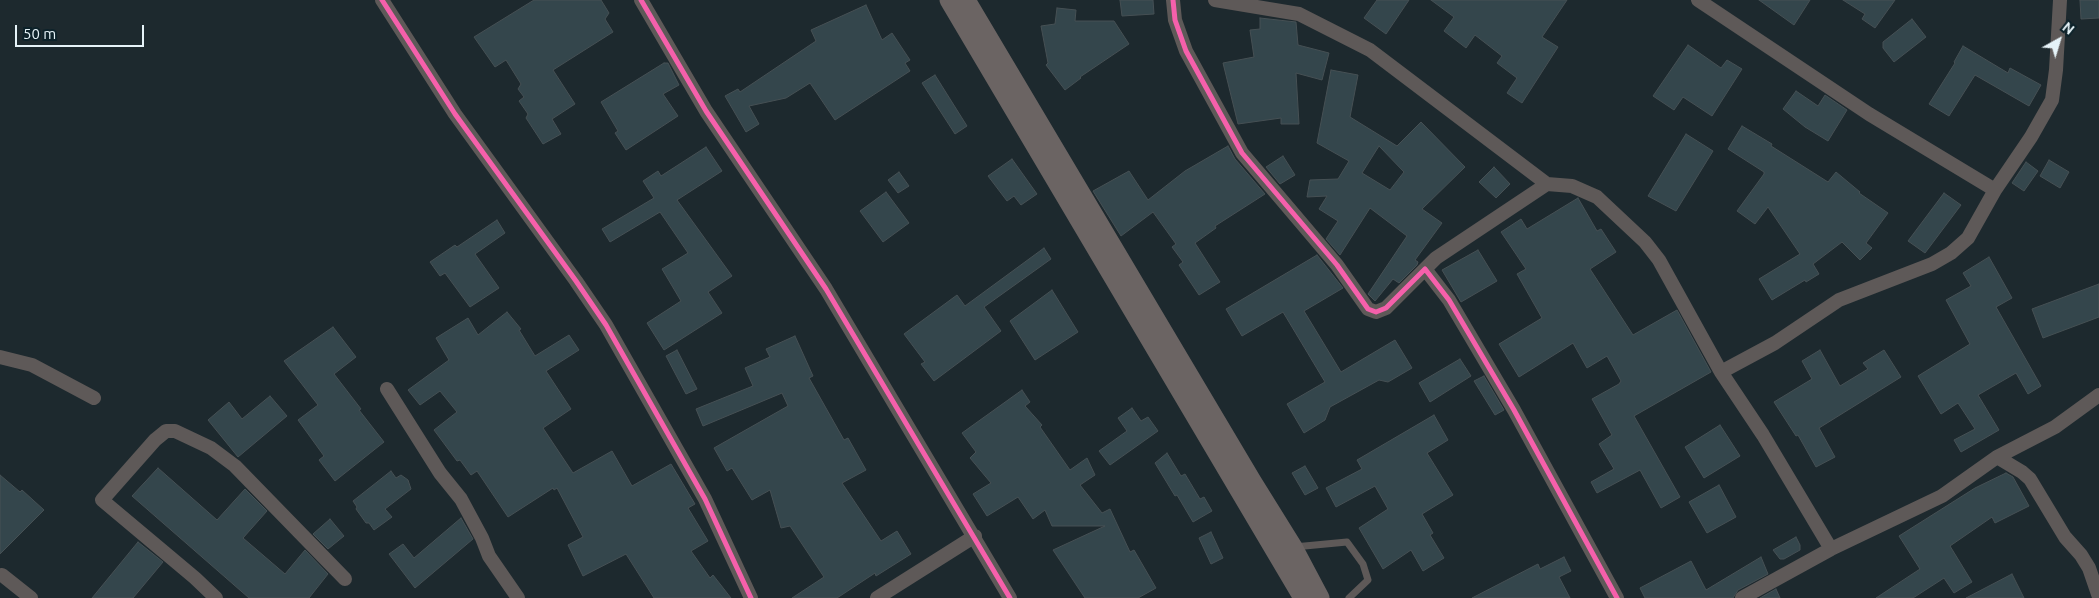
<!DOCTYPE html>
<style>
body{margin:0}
#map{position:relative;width:2099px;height:598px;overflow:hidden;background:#1d292e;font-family:Ubuntu,sans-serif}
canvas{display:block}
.north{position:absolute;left:2034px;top:15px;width:50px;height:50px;-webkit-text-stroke:4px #0d222a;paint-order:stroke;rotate:39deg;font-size:14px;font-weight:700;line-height:20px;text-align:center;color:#e6f3f8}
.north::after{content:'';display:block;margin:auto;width:18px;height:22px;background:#e6f3f8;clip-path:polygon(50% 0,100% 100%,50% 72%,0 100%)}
.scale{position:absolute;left:15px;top:25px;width:129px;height:22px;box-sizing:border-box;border:2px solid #e6f3f8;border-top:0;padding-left:6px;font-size:15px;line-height:18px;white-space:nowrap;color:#e6f3f8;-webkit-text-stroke:4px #0d222a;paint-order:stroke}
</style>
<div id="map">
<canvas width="2099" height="598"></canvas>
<div class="north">N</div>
<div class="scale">50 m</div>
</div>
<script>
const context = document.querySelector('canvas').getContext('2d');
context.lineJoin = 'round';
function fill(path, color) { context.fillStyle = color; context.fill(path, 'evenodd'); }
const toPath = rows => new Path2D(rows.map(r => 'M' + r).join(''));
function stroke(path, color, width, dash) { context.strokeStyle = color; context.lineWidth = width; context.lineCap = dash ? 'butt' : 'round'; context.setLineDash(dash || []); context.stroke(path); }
const building = toPath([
 [534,0,601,0,609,13,605,19,613,32,553,70,575,104,552,119,561,134,543,144,526,118,528,114,519,101,524,97,518,89,521,84,506,60,495,67,474,37,534,0],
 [1120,0,1153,0,1154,14,1122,16,1120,0],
 [1377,0,1409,0,1386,34,1364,18,1377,0],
 [1431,0,1567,0,1542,37,1558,47,1522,103,1507,93,1517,78,1497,63,1502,56,1475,35,1466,48,1444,31,1454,17,1431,0],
 [1759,0,1810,0,1794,25,1759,0],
 [1843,0,1895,0,1875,28,1862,19,1865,14,1843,0],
 [2080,0,2099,0,2099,18,2081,19,2080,0],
 [866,5,882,40,892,33,910,60,905,63,910,71,835,120,810,83,786,98,749,106,759,124,746,132,725,96,738,89,740,92,816,41,811,30,866,5],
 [1057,8,1076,10,1075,21,1114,21,1129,44,1080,77,1081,78,1065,90,1046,65,1048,63,1041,26,1055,24,1057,8],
 [1260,18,1296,22,1298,45,1329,53,1322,80,1296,73,1299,124,1281,124,1281,118,1238,124,1223,63,1254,57,1250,30,1260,29,1260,18],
 [1912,19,1926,37,1894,62,1883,48,1883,42,1912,19],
 [1688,45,1721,68,1727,60,1742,69,1712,116,1683,97,1674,110,1653,96,1688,45],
 [1963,46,2008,73,2010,68,2041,85,2029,106,1975,75,1949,116,1929,104,1955,63,1954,62,1963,46],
 [664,63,668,63,679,85,663,94,678,116,626,150,615,133,618,131,601,102,664,63],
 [1331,70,1358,75,1350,117,1397,146,1421,122,1465,167,1422,209,1442,223,1415,260,1418,262,1417,265,1399,283,1393,279,1375,301,1368,294,1407,236,1370,208,1340,255,1326,239,1338,221,1319,209,1327,196,1307,197,1310,180,1338,179,1349,161,1317,143,1331,70],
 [1379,146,1404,172,1390,190,1362,173,1379,146],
 [935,75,967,126,955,134,922,83,935,75],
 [1796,91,1818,106,1825,95,1847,110,1828,141,1805,127,1783,109,1796,91],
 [1742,126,1772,144,1771,146,1828,182,1836,172,1860,192,1859,193,1888,213,1866,243,1872,248,1860,260,1842,242,1813,264,1819,274,1806,282,1805,280,1772,300,1759,279,1800,254,1768,207,1755,224,1737,211,1764,174,1764,172,1728,149,1742,126],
 [1686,134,1713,151,1676,211,1648,196,1686,134],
 [1228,146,1235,159,1265,194,1215,226,1216,228,1195,243,1220,282,1199,295,1179,265,1183,262,1172,247,1176,244,1153,212,1121,236,1093,191,1129,171,1148,200,1185,171,1228,146],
 [706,147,722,171,677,200,732,276,708,292,722,313,664,350,647,323,681,301,662,269,688,253,660,212,610,242,602,229,654,198,643,181,658,171,661,176,706,147],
 [1283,156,1295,175,1280,184,1266,167,1283,156],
 [1012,159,1037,194,1021,205,1014,196,1007,201,988,176,1012,159],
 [2049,160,2069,172,2060,188,2040,176,2049,160],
 [2026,162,2038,171,2024,191,2012,183,2026,162],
 [1494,167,1510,184,1496,198,1479,182,1494,167],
 [899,172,909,186,898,193,888,180,899,172],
 [886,192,909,223,883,242,860,211,886,192],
 [1944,193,1961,205,1925,253,1908,241,1944,193],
 [1578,198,1597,231,1601,229,1616,252,1590,269,1633,335,1677,310,1711,372,1634,416,1680,497,1661,508,1640,470,1597,493,1591,482,1614,469,1599,444,1612,435,1592,399,1619,384,1621,381,1607,356,1587,368,1573,343,1519,377,1499,344,1542,318,1517,274,1526,269,1501,232,1521,219,1527,229,1578,198],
 [497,220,505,233,475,254,499,288,470,307,445,273,440,276,430,262,455,245,457,247,497,220],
 [1044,248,1051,259,984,307,1001,331,934,381,921,364,925,362,904,334,957,295,965,306,1044,248],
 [1478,250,1497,281,1461,302,1442,270,1478,250],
 [1317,255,1343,288,1304,311,1341,372,1395,340,1412,368,1388,382,1379,380,1330,407,1325,420,1304,433,1287,404,1325,382,1283,312,1242,336,1226,309,1317,255],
 [1989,257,2012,298,1996,307,2041,386,2028,394,2016,373,1978,395,1999,430,1961,452,1954,440,1975,429,1958,403,1941,414,1918,376,1970,344,1946,300,1971,286,1963,273,1989,257],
 [2099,284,2099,317,2043,338,2032,309,2099,284],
 [1052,290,1078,332,1035,360,1010,321,1052,290],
 [507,312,521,329,519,330,535,356,569,335,579,350,546,371,571,409,543,428,573,473,612,451,632,486,671,464,695,504,688,508,708,541,691,551,710,578,713,575,731,598,654,598,626,554,583,576,568,545,583,537,557,488,554,490,553,488,508,517,477,471,471,475,460,460,457,461,434,430,457,412,440,391,420,405,408,390,449,360,436,338,468,318,478,335,507,312],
 [333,327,356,357,334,374,361,409,359,410,384,442,335,481,319,460,324,456,298,420,318,405,284,361,333,327],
 [795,336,813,376,809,378,844,440,848,438,866,470,842,483,881,541,897,531,911,554,876,576,875,573,837,598,792,598,824,577,790,526,781,528,770,490,752,500,732,468,727,471,714,448,788,406,782,393,703,426,696,409,753,386,745,368,770,357,766,349,795,336],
 [677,350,697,389,686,394,666,356,677,350],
 [1820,350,1840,386,1868,369,1863,363,1884,350,1901,377,1819,428,1835,457,1816,467,1798,435,1796,436,1774,402,1812,379,1802,361,1820,350],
 [1460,359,1471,376,1430,402,1419,383,1460,359],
 [1484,376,1504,410,1495,415,1474,381,1484,376],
 [1022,390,1030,402,1025,406,1042,425,1040,427,1070,470,1087,458,1095,475,1080,485,1102,513,1110,509,1130,552,1134,550,1156,588,1138,598,1085,598,1053,550,1105,526,1052,526,1045,510,1033,519,1018,497,987,516,973,494,991,483,970,458,976,452,962,433,1022,390],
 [270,396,287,416,238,457,208,420,229,402,242,419,270,396],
 [1132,408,1141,421,1148,417,1158,431,1110,465,1099,451,1127,431,1118,418,1132,408],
 [1434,415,1448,440,1427,453,1453,495,1422,514,1433,533,1430,535,1444,558,1423,571,1411,550,1383,569,1359,528,1388,509,1375,486,1336,507,1326,488,1362,469,1357,460,1434,415],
 [1720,425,1740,456,1704,478,1685,447,1720,425],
 [1167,453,1181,476,1185,474,1200,499,1204,497,1212,511,1193,522,1177,495,1175,496,1155,463,1167,453],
 [1305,466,1318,488,1305,495,1292,473,1305,466],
 [158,468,217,520,245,489,267,511,243,538,285,574,305,550,328,574,309,598,249,598,132,496,158,468],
 [391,471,396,478,401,475,408,480,411,489,385,509,392,517,374,530,369,523,366,523,356,509,357,507,353,501,391,471],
 [2006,473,2013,477,2029,506,1995,523,1992,517,1950,546,1972,582,1954,593,1944,578,1913,598,1876,598,1920,569,1899,536,1975,488,2006,473],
 [0,475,20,492,22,490,44,510,0,554,0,475],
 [1719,485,1736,517,1707,533,1689,502,1719,485],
 [461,518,473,539,415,588,389,554,403,544,414,558,461,518],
 [330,519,344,536,328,549,313,534,330,519],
 [1211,532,1223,558,1211,564,1199,538,1211,532],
 [1796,537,1800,545,1800,550,1784,559,1780,559,1773,550,1796,537],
 [138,542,163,562,133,598,92,598,138,542],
 [1564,557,1571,571,1559,577,1570,598,1472,598,1538,564,1540,569,1564,557],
 [1761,557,1768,574,1738,590,1733,598,1645,598,1640,588,1691,561,1706,590,1761,557],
 [2012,574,2024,598,1966,598,2012,574],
 [1776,589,1780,598,1760,598,1776,589]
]);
fill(building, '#34464c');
stroke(building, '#465054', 1);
stroke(toPath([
 [1294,547,1347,542,1363,564,1368,580,1349,598]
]), '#5e5958', 7);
stroke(toPath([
 [382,0,455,114,576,281,606,325,705,499,751,598],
 [641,0,706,111,826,289,1010,598],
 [1173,0,1175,20,1186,51,1242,153,1337,265,1368,309,1376,312,1386,308,1425,269,1449,300,1514,410,1617,598],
 [1215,0,1299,14,1370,50,1547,184],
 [1698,0,1869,114,1995,190],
 [1425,269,1436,258,1547,184,1572,186,1597,197,1645,242,1659,260,1721,372,1763,435,1831,549],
 [0,357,32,365,94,398],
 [1721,372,1775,343,1839,300,1932,264,1951,253,1968,238,1995,190,2031,137,2052,100,2056,70,2060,0],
 [387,389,440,473,461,499,482,538,489,556,518,598],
 [1997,457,2022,472,2030,479,2065,537,2081,555,2089,568,2099,597],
 [2,575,31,598],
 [216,598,195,578,102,500,155,440,166,431,175,431,211,448,235,466,345,579],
 [877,598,975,536],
 [1742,598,1831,549,1942,496,1997,457,2055,427,2099,395]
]), '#5e5958', 14);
stroke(toPath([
 [949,0,1303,598],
 [966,0,1252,481,1293,547,1320,598]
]), '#6b6463', 19);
stroke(toPath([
 [382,0,455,114,576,281,606,325,705,499,751,598],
 [641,0,706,111,826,289,1010,598],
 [1173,0,1175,20,1186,51,1242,153,1337,265,1368,309,1376,312,1386,308,1425,269,1449,300,1514,410,1617,598]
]), '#f560ab', 5);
</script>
